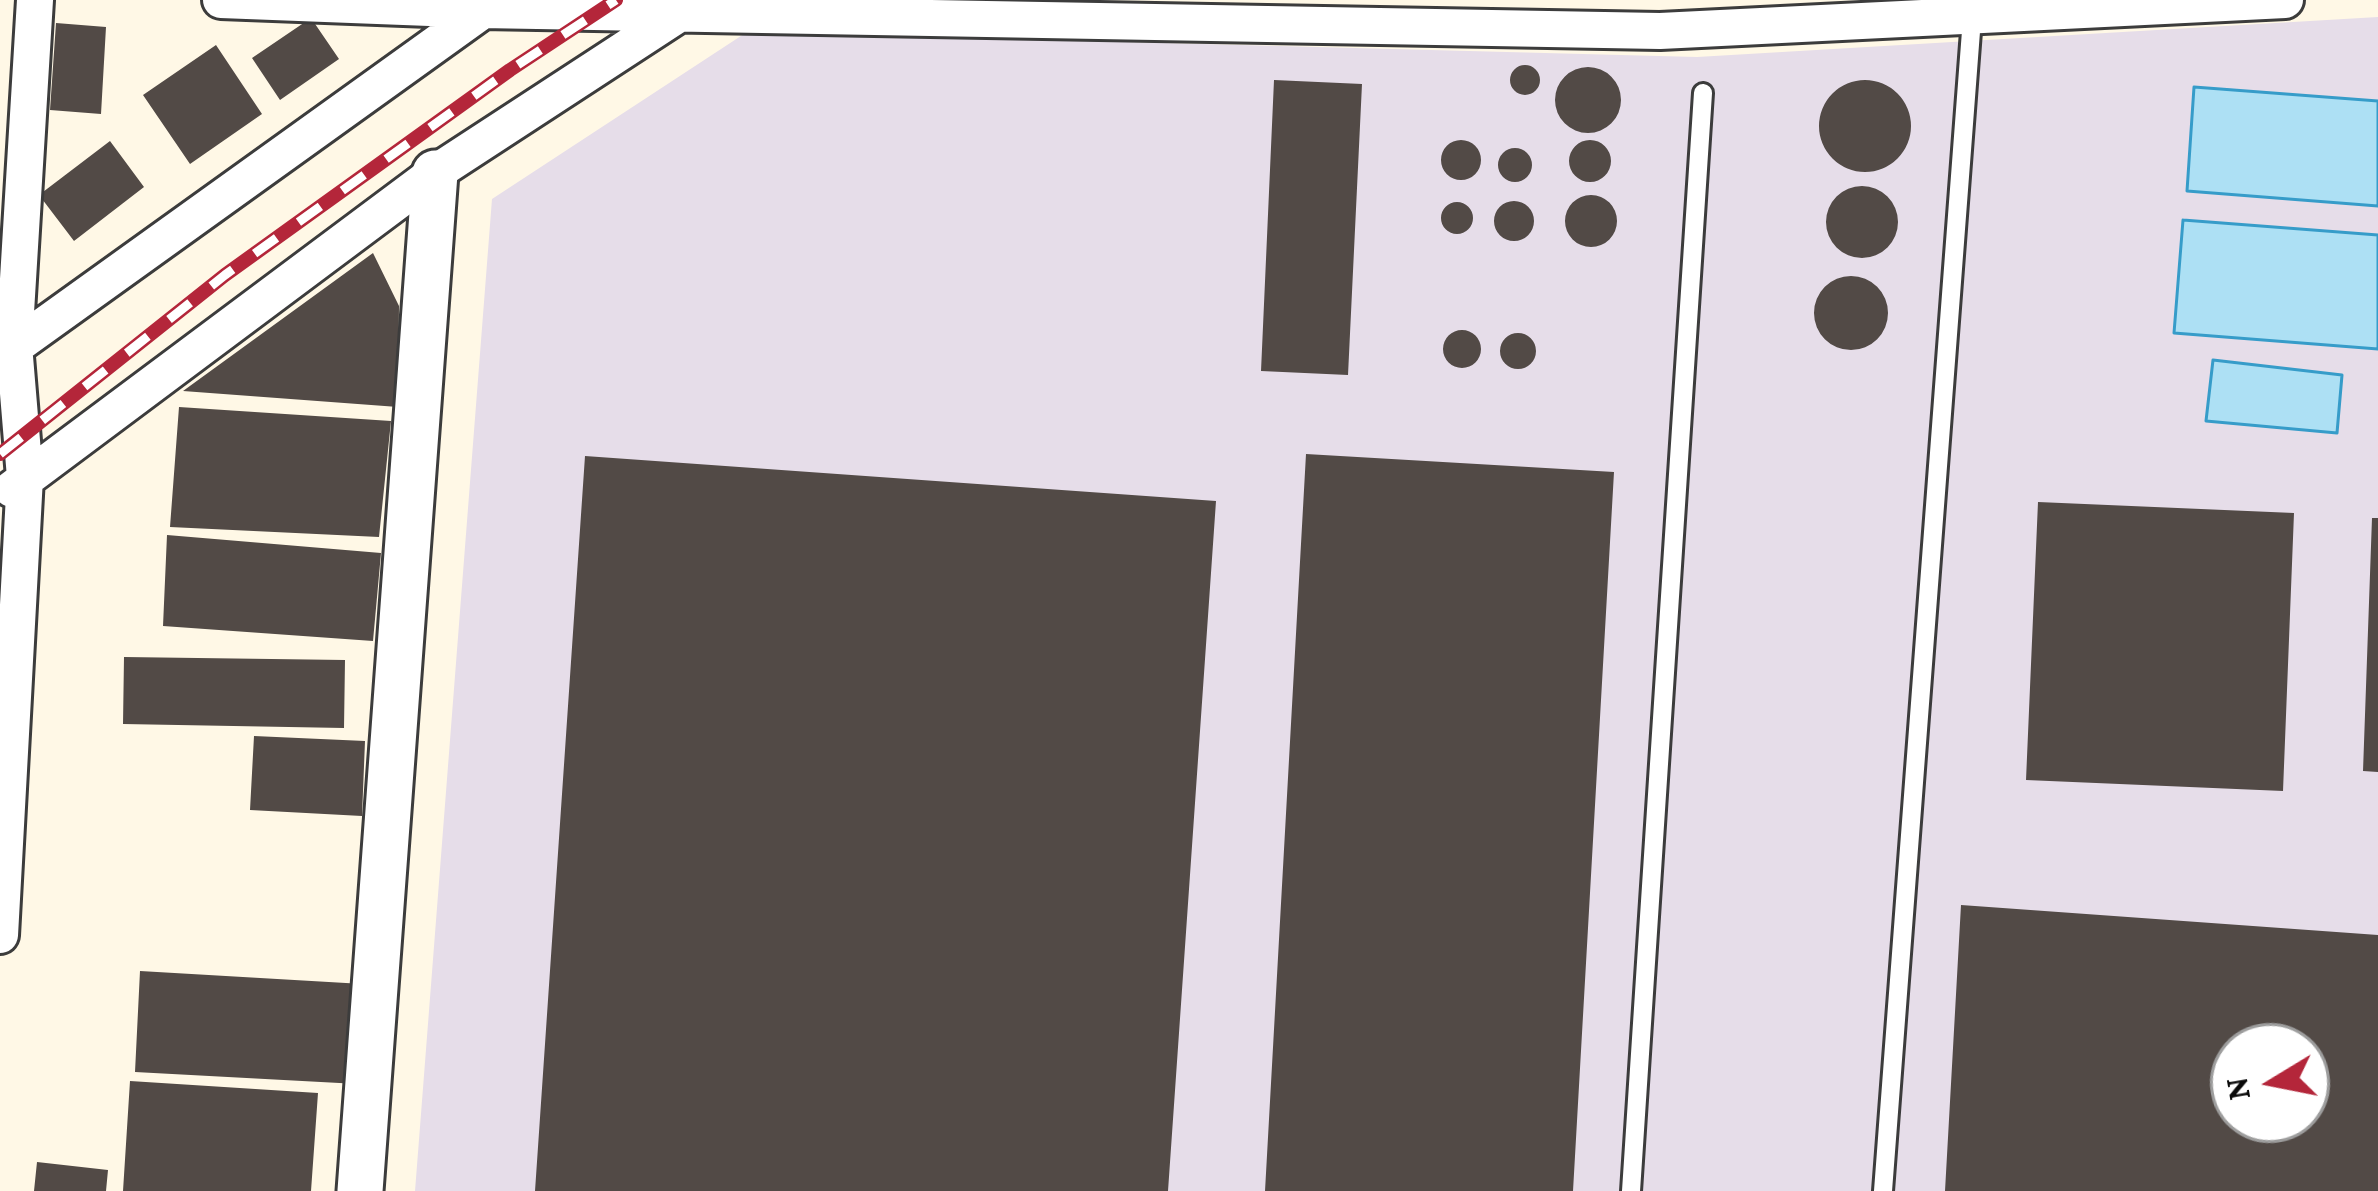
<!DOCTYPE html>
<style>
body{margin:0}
#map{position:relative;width:2378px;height:1191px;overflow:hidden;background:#fff8e6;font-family:"Crimson Pro",serif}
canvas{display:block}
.north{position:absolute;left:2210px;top:1023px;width:120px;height:120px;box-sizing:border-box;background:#fff;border:3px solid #9d9d9d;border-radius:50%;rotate:260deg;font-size:33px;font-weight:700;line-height:48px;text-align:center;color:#090909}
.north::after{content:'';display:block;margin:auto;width:42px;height:54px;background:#b4263a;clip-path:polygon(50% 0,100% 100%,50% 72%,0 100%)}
</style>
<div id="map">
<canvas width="2378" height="1191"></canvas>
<div class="north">N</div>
</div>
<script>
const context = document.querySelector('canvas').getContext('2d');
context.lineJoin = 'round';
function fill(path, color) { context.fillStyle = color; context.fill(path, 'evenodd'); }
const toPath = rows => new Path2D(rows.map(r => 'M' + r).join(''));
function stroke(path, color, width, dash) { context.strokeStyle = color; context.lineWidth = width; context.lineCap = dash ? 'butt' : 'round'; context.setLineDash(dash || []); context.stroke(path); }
fill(toPath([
 [2378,17,2378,1191,415,1191,492,199,747,32,1697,57],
 [2234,1047,2306,1047,2306,1119,2234,1119]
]), '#e6dde9');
const water = toPath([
 [2194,87,2378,101,2378,206,2187,191,2194,87],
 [2183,220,2378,235,2378,349,2174,333,2183,220],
 [2213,360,2342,375,2337,433,2206,421,2213,360]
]);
fill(water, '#ade0f4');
stroke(water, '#369cc9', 3);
fill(toPath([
 [311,18,339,59,280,100,252,58],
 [56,23,106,27,101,114,50,110],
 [216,45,262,114,190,164,143,95],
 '1510 80a15 15 0 1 1 30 0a15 15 0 1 1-30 0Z',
 '1555 100a33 33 0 1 1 66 0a33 33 0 1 1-66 0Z',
 [1274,80,1362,84,1348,375,1261,371],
 '1819 126a46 46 0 1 1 92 0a46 46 0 1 1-92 0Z',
 '1441 160a20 20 0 1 1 40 0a20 20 0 1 1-40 0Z',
 '1569 161a21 21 0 1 1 42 0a21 21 0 1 1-42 0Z',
 [110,141,144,187,74,241,39,195],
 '1498 165a17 17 0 1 1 34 0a17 17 0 1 1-34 0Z',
 '1826 222a36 36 0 1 1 72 0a36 36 0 1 1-72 0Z',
 '1565 221a26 26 0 1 1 52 0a26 26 0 1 1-52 0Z',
 '1494 221a20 20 0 1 1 40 0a20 20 0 1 1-40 0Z',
 '1441 218a16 16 0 1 1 32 0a16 16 0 1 1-32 0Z',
 [373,253,399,306,398,407,183,391],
 '1814 313a37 37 0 1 1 74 0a37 37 0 1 1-74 0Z',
 '1443 349a19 19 0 1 1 38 0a19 19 0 1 1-38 0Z',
 '1500 351a18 18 0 1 1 36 0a18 18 0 1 1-36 0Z',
 [179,407,391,421,379,537,170,527],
 [1306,454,1614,472,1573,1191,1265,1191],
 [585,456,1216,501,1168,1191,535,1191],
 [2038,502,2294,513,2283,791,2026,780],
 [2372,518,2378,518,2378,772,2363,771],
 [167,535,381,553,373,641,163,626],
 [124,657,345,660,344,728,123,724],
 [254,736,365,741,362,816,250,810],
 [1961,905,2378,935,2378,1191,1945,1191],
 [2234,1047,2306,1047,2306,1119,2234,1119],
 [140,971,363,984,358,1084,135,1072],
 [130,1081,318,1093,311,1191,123,1191],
 [37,1162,108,1170,106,1191,34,1191]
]), '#524a46');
const service = toPath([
 [1631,1191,1703,93],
 [1883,1191,1972,18]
]);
const minor = toPath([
 [221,0,482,10,1660,31,2285,0],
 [3,355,489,6],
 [12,489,435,173,685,10],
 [0,935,25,477,14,345,35,0]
]);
const tertiary = toPath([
 [360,1191,435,173]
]);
stroke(service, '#3c3c3c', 24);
stroke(minor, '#3c3c3c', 42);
stroke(tertiary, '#3c3c3c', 51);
stroke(service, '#fff', 18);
stroke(minor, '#fff', 36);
stroke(tertiary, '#fff', 45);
const rail = toPath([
 [0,454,225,275,510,70,616,0]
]);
stroke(rail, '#b4263a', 14);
stroke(rail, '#fff', 9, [27]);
</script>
